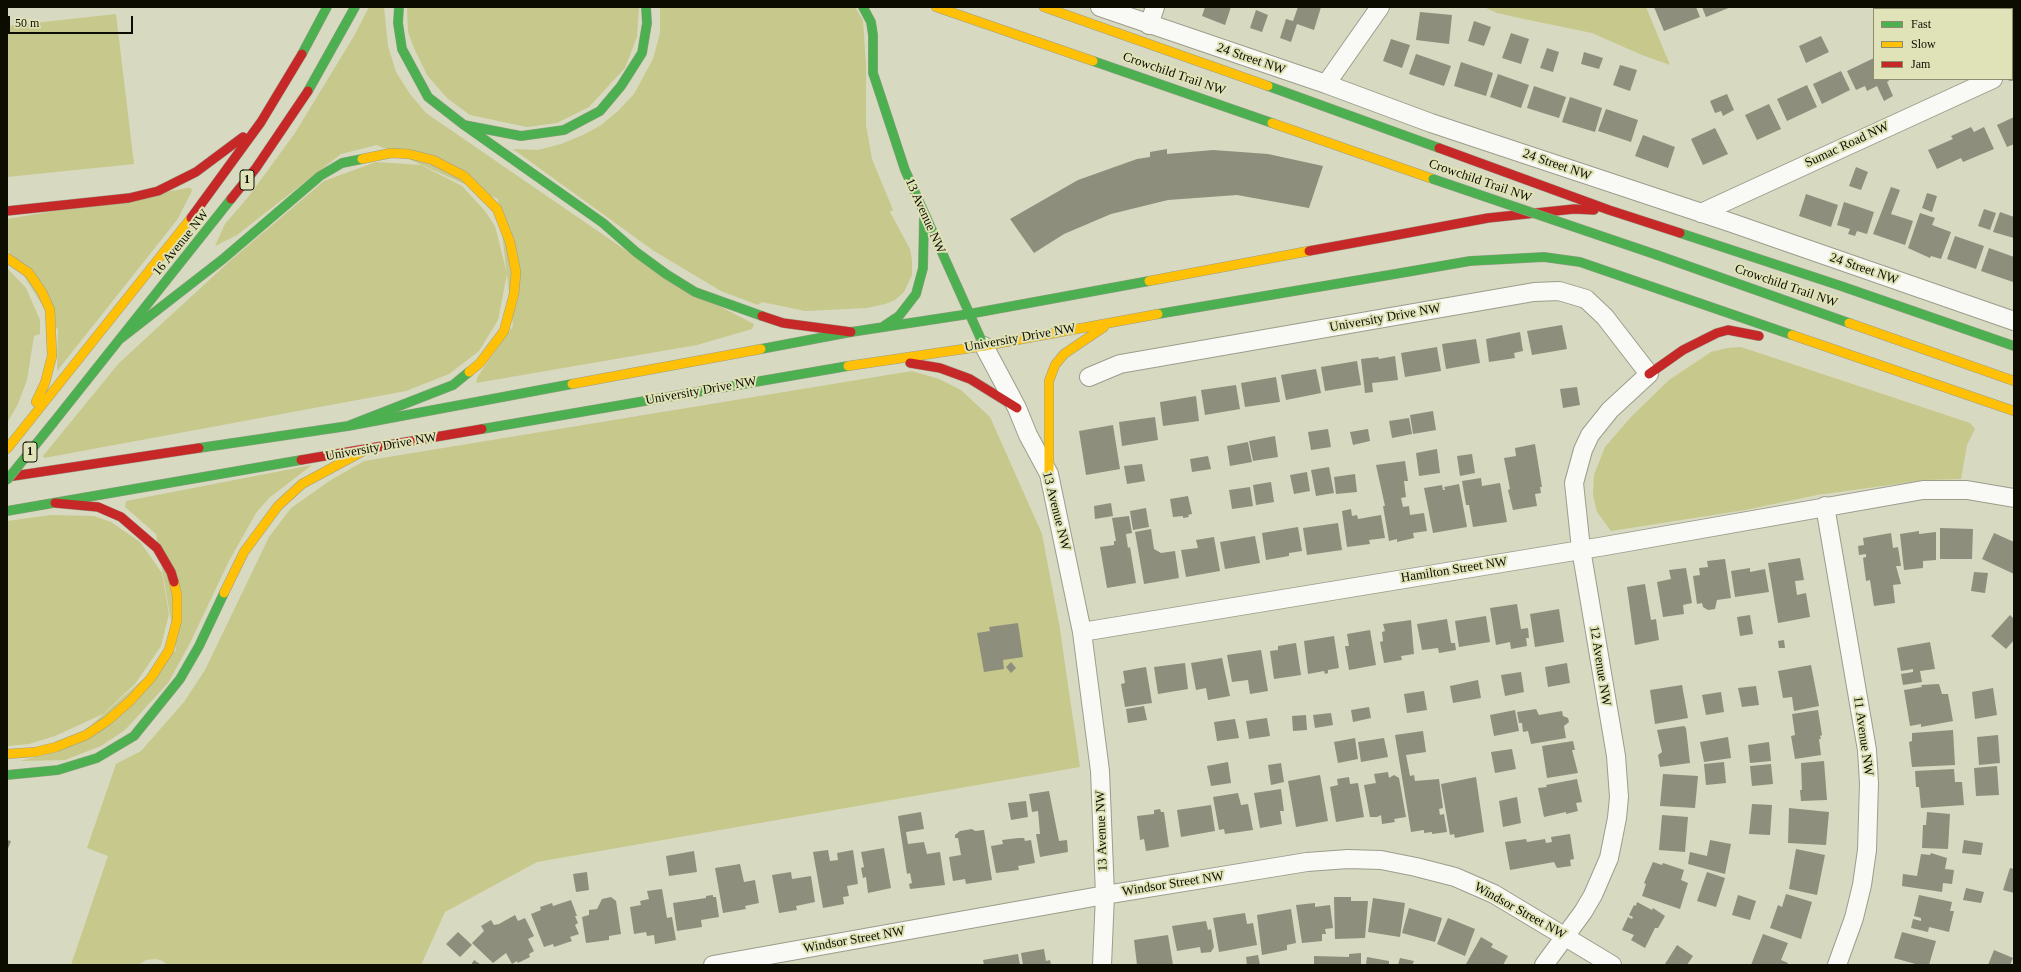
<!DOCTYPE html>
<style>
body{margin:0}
#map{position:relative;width:2021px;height:972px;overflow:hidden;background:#d8d9c1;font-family:Georgia,serif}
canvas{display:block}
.frame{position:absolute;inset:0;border:8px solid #0c0c01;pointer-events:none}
.legend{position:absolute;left:1873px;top:8px;width:140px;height:72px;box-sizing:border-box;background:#e0e3b7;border:1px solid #8b8d6e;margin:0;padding:5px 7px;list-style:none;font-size:12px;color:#0c0c01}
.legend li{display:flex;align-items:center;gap:8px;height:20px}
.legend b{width:20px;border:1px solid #8b8d6e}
.scale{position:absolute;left:8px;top:16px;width:125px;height:18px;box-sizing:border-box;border:2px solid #0c0c01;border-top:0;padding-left:5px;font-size:12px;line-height:14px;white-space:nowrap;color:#0c0c01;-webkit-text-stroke:3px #e0e3b7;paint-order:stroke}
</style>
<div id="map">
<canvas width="2021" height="972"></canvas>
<div class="frame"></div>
<ul class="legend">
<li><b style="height:5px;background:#4caf50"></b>Fast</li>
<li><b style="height:5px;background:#ffc107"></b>Slow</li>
<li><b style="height:5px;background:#c62828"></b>Jam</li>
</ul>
<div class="scale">50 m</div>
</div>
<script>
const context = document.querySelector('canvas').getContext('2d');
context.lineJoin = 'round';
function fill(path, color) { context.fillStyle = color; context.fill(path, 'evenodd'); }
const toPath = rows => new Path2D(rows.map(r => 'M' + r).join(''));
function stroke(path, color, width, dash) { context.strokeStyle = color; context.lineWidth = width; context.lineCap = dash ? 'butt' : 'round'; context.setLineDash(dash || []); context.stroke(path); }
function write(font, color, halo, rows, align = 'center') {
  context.font = font + ' Georgia,serif'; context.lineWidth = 4; context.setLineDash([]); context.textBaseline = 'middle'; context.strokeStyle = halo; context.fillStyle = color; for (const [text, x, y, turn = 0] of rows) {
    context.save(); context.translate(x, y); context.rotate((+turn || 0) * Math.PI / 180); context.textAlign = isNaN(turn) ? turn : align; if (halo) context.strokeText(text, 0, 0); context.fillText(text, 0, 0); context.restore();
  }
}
fill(toPath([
 [369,7,384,7,388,46,396,72,410,94,426,113,669,280,754,324,752,329,697,345,476,383,478,376,513,326,498,199,377,145,341,154,237,235,215,246,225,224,249,196,295,133,354,36],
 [407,7,639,7,637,37,625,68,589,107,557,123,527,127,470,115,447,98,427,75,414,48,408,32],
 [660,7,855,7,863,20,866,66,866,125,872,159,893,210,890,212,910,249,912,261,912,275,904,292,895,300,885,304,867,308,805,311,762,302,758,305,721,291,654,251,513,149,538,150,561,144,583,135,601,125,618,111,634,94,653,59,660,33],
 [1484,7,1646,7,1670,65,1642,55,1592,33,1524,19,1497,13],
 [116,14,134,164,7,177,7,26],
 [376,162,421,165,462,186,485,211,495,226,507,274,498,320,479,351,449,374,406,391,44,458,43,456,119,363,231,260,324,181],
 [188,188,191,188,192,191,177,220,57,371,58,330,7,249,7,219],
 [7,268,26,288,40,320,40,334,34,336,27,380,17,406,7,423],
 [1741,347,1970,423,1975,429,1967,445,1961,479,1926,480,1817,495,1745,510,1611,531,1597,512,1593,495,1594,475,1605,447,1631,417,1669,380,1711,352,1727,348],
 [912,371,939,379,961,390,990,417,1042,534,1059,623,1080,767,537,862,445,912,421,965,167,965,163,961,156,959,146,960,138,965,71,965,108,856,87,848,116,764,141,751,184,702,205,670,269,537,291,508,331,480,364,461],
 [312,465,269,498,256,513,229,561,189,645,168,683,125,730,101,746,65,760,20,761,63,750,176,650,156,534,125,507,126,501],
 [51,515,94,516,111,522,140,542,162,573,169,614,161,646,135,684,103,714,55,736,29,744,7,746,7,521]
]), '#c7c88b');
fill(toPath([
 [1205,7,1231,7,1225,25,1202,16],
 [1298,7,1321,7,1314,30,1297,24,1291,42,1280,38,1286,19,1293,21],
 [1654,7,1696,7,1700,17,1664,31],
 [1702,7,1731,7,1706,17],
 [1986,7,2014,7,2014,27,2012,28,2012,9,1987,9],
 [1256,10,1268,15,1262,32,1250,28],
 [1420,12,1452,15,1449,44,1416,40],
 [1474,21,1491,27,1484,46,1468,41],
 [1511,33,1529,39,1521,64,1502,58],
 [1821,36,1829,52,1806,63,1799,46],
 [1391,39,1410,45,1402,68,1383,61],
 [1547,48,1559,52,1553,72,1540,68],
 [1584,52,1603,58,1599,69,1581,64],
 [1416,54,1451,66,1444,86,1409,74],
 [1874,58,1874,79,1888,79,1889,81,1887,82,1893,96,1884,101,1877,86,1867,91,1865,86,1856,90,1847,71],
 [1461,62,1493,73,1486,96,1454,86],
 [1620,65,1637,70,1630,91,1613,85],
 [1841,71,1850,90,1822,104,1813,84],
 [1498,74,1529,85,1521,108,1490,97],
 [1807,85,1817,107,1787,121,1777,99],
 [1534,86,1566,97,1559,118,1527,108],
 [1727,94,1734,110,1723,116,1721,111,1715,113,1710,101],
 [1570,97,1602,108,1595,132,1562,122],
 [1769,104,1781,129,1757,140,1745,115],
 [1606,109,1638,120,1631,142,1598,131],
 [2014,117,2014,144,2007,147,1997,125],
 [1971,127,1974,132,1984,127,1994,149,1963,162,1961,158,1937,169,1928,150,1953,139,1951,136],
 [1715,128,1728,154,1703,165,1691,139],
 [1643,135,1675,147,1668,168,1635,156],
 [1167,149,1167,154,1213,150,1268,154,1323,166,1309,208,1237,195,1168,200,1111,214,1064,234,1034,253,1010,219,1078,180,1137,159,1150,157,1150,152],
 [1856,167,1868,172,1861,190,1849,186],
 [1891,187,1900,190,1891,214,1913,221,1905,245,1873,234],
 [1927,193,1937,196,1932,212,1922,208],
 [1806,194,1838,205,1831,227,1799,216],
 [1844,202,1874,212,1867,234,1857,231,1855,236,1848,234,1850,229,1837,225],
 [1984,209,1996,213,1990,230,1978,226],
 [2000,212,2014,217,2014,238,1993,232],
 [1920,213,1935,218,1932,225,1951,232,1941,259,1931,256,1930,258,1908,248],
 [1955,236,1984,246,1976,269,1947,259],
 [1989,248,2014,257,2013,282,1981,271],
 [1562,325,1567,349,1532,355,1527,331],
 [1520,332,1523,351,1514,353,1515,358,1489,362,1486,339],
 [1476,339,1480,363,1446,369,1442,344],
 [1437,347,1441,371,1405,377,1401,353],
 [1395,356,1398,380,1372,383,1373,392,1365,393,1361,359,1378,357,1379,359],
 [1357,361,1361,385,1325,391,1321,367],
 [1316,369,1321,393,1286,400,1281,375],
 [1276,377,1280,402,1245,407,1241,383],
 [1236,385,1240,409,1205,415,1201,390],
 [1577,387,1580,405,1563,408,1560,389],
 [1196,396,1199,421,1163,426,1160,402],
 [1433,411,1436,430,1413,434,1410,415],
 [1155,417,1158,440,1122,446,1119,422],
 [1409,418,1412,434,1392,438,1389,421],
 [1113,425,1120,469,1086,475,1079,431],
 [1328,429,1331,447,1311,450,1308,432],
 [1368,429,1370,441,1353,445,1350,432],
 [1275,436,1278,457,1253,461,1249,441],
 [1248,442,1252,462,1230,466,1227,446],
 [1535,444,1542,487,1540,487,1541,493,1535,494,1537,506,1513,510,1508,490,1510,489,1504,458,1516,456,1515,448],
 [1437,449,1440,473,1419,476,1416,453],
 [1472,454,1475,473,1460,476,1457,456],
 [1208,456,1211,469,1192,472,1190,459],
 [1405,461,1408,481,1404,481,1406,497,1401,498,1403,507,1409,506,1410,515,1424,513,1427,531,1413,533,1414,538,1397,542,1397,539,1389,541,1383,506,1385,506,1376,465],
 [1142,464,1145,481,1127,484,1124,466],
 [1329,467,1334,493,1316,496,1311,470],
 [1307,472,1310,491,1294,494,1290,475],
 [1355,474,1357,492,1336,494,1334,477],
 [1481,478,1482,486,1500,483,1507,522,1473,527,1469,505,1466,505,1462,481],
 [1271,482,1274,502,1256,505,1253,485],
 [1459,484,1467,527,1433,533,1424,488,1442,485,1443,490,1445,490,1444,487],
 [1250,487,1253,506,1232,509,1229,490],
 [1188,496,1192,514,1188,515,1189,517,1183,518,1183,516,1173,517,1170,499],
 [1111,503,1113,516,1095,519,1094,506],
 [1146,508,1149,527,1133,530,1130,511],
 [1351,509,1352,516,1357,515,1358,519,1381,515,1385,538,1369,540,1370,544,1347,547,1342,511],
 [1129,516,1132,533,1126,534,1128,548,1130,547,1136,583,1107,588,1100,547,1114,545,1114,541,1116,541,1112,518],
 [1338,523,1342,550,1307,555,1303,528],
 [1298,527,1302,551,1289,553,1289,556,1266,560,1262,533],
 [1940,528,1973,529,1972,559,1940,559],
 [1151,529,1154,549,1161,553,1175,551,1179,578,1144,584,1135,532],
 [1919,531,1919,534,1936,532,1936,560,1923,561,1923,568,1904,570,1900,534],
 [1891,533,1893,548,1898,547,1901,566,1896,566,1901,584,1893,585,1895,603,1874,606,1870,580,1866,581,1863,558,1866,557,1866,554,1859,555,1858,546,1864,545,1863,538],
 [1994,533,2014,542,2014,574,1982,559],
 [1255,536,1260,563,1225,569,1220,542],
 [1214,537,1220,571,1186,577,1181,550,1198,548,1196,540],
 [1800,558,1804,580,1795,581,1797,595,1806,593,1810,617,1778,623,1768,563],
 [1725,559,1731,598,1717,600,1715,609,1708,610,1703,607,1702,603,1697,604,1693,576,1700,575,1699,568,1708,567,1707,561],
 [1686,568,1692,603,1683,605,1684,614,1663,617,1657,582,1671,579,1669,570],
 [1750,568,1750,572,1765,569,1769,592,1735,597,1731,571],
 [1974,572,1988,573,1985,593,1971,591],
 [1645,584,1651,620,1656,619,1659,640,1635,645,1627,587],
 [1517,604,1521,629,1528,628,1529,638,1526,638,1527,646,1511,649,1510,642,1496,645,1490,608],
 [1559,609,1564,642,1535,647,1530,614],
 [1750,615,1753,634,1740,636,1737,617],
 [2010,615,2014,619,2014,640,2006,649,1991,636],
 [1486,616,1490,642,1459,647,1455,621],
 [1447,619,1451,643,1455,643,1456,650,1439,653,1438,648,1422,650,1417,624],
 [1411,620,1414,654,1401,656,1402,660,1384,663,1380,642,1383,641,1382,632,1385,631,1383,624],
 [1018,623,1023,657,1003,660,1004,669,984,672,977,633,990,631,989,627],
 [1370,630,1376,665,1349,670,1345,646,1349,646,1347,634],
 [1334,636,1339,668,1328,670,1328,673,1325,674,1324,671,1308,674,1304,641],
 [1784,640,1785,648,1779,648,1778,641],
 [1930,642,1935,669,1920,671,1922,682,1903,685,1901,674,1913,672,1913,669,1901,671,1897,648],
 [1296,643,1301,675,1274,679,1270,651,1278,650,1278,646],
 [1261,650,1268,691,1250,694,1248,680,1232,682,1227,655],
 [1222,658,1230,696,1208,700,1206,688,1196,690,1191,663],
 [1011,662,1016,668,1011,673,1006,667],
 [1185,663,1188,689,1158,694,1154,667],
 [1567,663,1570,683,1548,687,1545,667],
 [1811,665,1819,706,1794,711,1792,697,1783,698,1778,671],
 [1146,667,1152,703,1125,707,1121,684,1125,683,1123,671],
 [1521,672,1524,692,1505,696,1501,675],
 [1478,680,1481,698,1453,703,1450,686],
 [1939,684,1942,694,1948,694,1953,721,1921,727,1921,724,1910,726,1904,690,1922,687,1921,685],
 [1682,685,1688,718,1655,724,1650,690],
 [1756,686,1759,705,1742,707,1738,688],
 [1993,688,1997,715,1975,719,1972,692],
 [1424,691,1427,710,1407,713,1404,694],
 [1721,692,1724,712,1706,715,1702,695],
 [1144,706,1147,720,1128,723,1126,709],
 [1369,707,1371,718,1353,722,1351,710],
 [1536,709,1539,715,1562,711,1563,716,1568,718,1569,722,1564,726,1566,738,1531,744,1528,731,1523,732,1522,723,1519,723,1517,712],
 [1515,710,1519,731,1494,736,1490,715],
 [1818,710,1822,735,1820,736,1821,739,1819,739,1821,755,1795,759,1791,736,1795,735,1792,714],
 [1331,713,1333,725,1315,728,1313,715],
 [1306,715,1307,730,1293,731,1292,716],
 [1267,718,1270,736,1249,739,1246,721],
 [1235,719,1239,738,1217,741,1214,722],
 [1684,726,1686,728,1690,763,1660,767,1658,755,1662,752,1657,730],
 [1953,730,1955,765,1912,767,1909,742,1912,741,1912,733],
 [1423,731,1426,752,1406,755,1410,776,1414,775,1415,781,1439,779,1443,808,1439,809,1440,815,1444,814,1447,832,1432,834,1432,832,1424,833,1424,830,1411,832,1395,735],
 [1998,735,2000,763,1979,765,1977,737],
 [1728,737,1731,758,1704,762,1700,742],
 [1355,738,1358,759,1338,763,1334,742],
 [1384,738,1388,757,1361,762,1358,742],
 [1573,741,1575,750,1572,750,1578,773,1547,778,1542,746],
 [1769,742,1771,761,1750,763,1748,745],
 [1512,749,1516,769,1495,773,1491,752],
 [1824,761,1827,800,1801,801,1800,790,1802,790,1801,763],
 [1228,762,1231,783,1211,786,1207,766],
 [1724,762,1726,783,1706,785,1704,764],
 [1281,763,1284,782,1271,785,1268,765],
 [1771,764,1773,784,1752,786,1750,766],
 [1997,766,1999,795,1976,796,1974,768],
 [1954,769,1955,782,1962,782,1964,805,1921,808,1919,787,1916,787,1915,771],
 [1388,772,1389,778,1394,775,1399,778,1406,817,1394,819,1395,822,1382,824,1381,815,1377,817,1370,817,1364,785,1376,783,1374,774],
 [1663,774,1698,776,1695,808,1660,806],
 [1320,775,1328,821,1296,827,1288,781],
 [1349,777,1350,784,1358,783,1364,817,1336,822,1330,787,1338,785,1337,779],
 [1476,777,1484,832,1455,838,1454,834,1450,835,1441,784],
 [1577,779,1582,802,1576,803,1578,811,1566,814,1566,812,1544,817,1538,788,1547,787,1546,785],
 [1281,789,1284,811,1280,811,1282,824,1260,828,1254,793],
 [1049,791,1059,841,1067,840,1068,852,1040,857,1036,834,1040,834,1038,811,1032,812,1029,794],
 [1238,793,1241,805,1248,804,1253,830,1225,834,1224,829,1219,830,1213,797],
 [1517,797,1521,823,1503,827,1499,801],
 [1026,801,1028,817,1011,820,1008,803],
 [1752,804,1772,805,1770,835,1749,834],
 [1211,805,1215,831,1181,837,1177,810],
 [1789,808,1829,812,1826,845,1788,843],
 [1160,809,1161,812,1164,812,1169,847,1146,851,1144,839,1140,840,1137,816,1154,814,1154,810],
 [921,812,924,829,906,832,908,844,924,842,927,854,940,852,945,885,910,889,909,884,912,883,910,873,907,874,898,816],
 [1927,812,1950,814,1948,849,1922,848,1923,825,1926,825],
 [1662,815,1688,817,1685,852,1659,850],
 [972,829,975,831,984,830,992,880,966,884,965,879,953,881,949,857,961,855,958,838,955,838,955,835,960,831],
 [1570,834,1574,859,1570,860,1571,866,1557,868,1554,862,1510,870,1505,842,1526,839,1527,842,1545,839,1546,843,1552,842,1551,837],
 [1018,838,1024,838,1025,841,1031,840,1035,863,1018,866,1019,870,996,873,991,846,1003,844,1002,840],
 [7,840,11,841,7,851],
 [1710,840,1731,844,1725,874,1688,864,1690,852,1707,856],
 [1964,840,1983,843,1981,855,1962,853],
 [884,848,891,888,868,893,866,877,863,878,861,868,864,867,861,852],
 [1796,849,1825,855,1817,895,1789,889],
 [828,850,830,861,838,860,837,853,853,850,858,884,847,886,849,896,843,897,844,904,823,908,813,852],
 [694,851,697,872,669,876,666,856],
 [1931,853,1947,858,1945,869,1954,870,1952,884,1943,883,1942,892,1902,886,1903,874,1917,876,1921,854,1930,855],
 [1653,862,1662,865,1663,863,1684,870,1681,880,1688,883,1680,909,1642,896,1646,884,1644,883],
 [740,864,744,882,755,880,759,903,745,906,746,909,723,913,715,868],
 [2010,868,2014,869,2014,893,2003,890],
 [587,872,589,890,576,892,573,874],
 [791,872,792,879,811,876,815,902,796,906,797,910,779,913,772,875],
 [1707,872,1725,878,1716,907,1697,901],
 [1966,888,1984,892,1981,903,1963,900],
 [662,889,667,918,672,917,676,940,655,944,654,935,647,936,646,932,634,934,630,907,641,905,640,901,649,899,647,891],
 [1786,894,1812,902,1801,939,1770,928,1778,905,1782,907],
 [713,895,713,897,716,897,719,917,701,920,702,927,677,931,673,903,706,898,706,896],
 [1738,895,1756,901,1750,920,1732,915],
 [1919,895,1952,902,1950,911,1954,911,1949,932,1929,927,1928,932,1911,928,1913,919,1921,921,1921,918,1914,916],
 [611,897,616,901,621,934,609,936,609,940,586,943,582,917,589,915,589,910,597,909,602,899],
 [1334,897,1351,897,1351,901,1368,901,1365,938,1335,939],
 [1373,898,1405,903,1400,937,1368,932],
 [571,900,577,916,575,916,578,923,575,925,579,934,570,937,572,941,554,947,553,944,544,947,531,914,541,910,540,907,552,903,553,906],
 [1637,902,1652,910,1653,908,1665,916,1658,928,1655,928,1645,948,1631,940,1634,935,1622,930,1628,917,1632,919,1633,917,1629,915,1634,905,1636,906],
 [1315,903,1315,907,1330,905,1333,928,1325,929,1326,934,1322,934,1322,941,1302,943,1296,905],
 [1409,908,1442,918,1435,942,1402,933],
 [1291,909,1296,943,1287,945,1287,950,1262,955,1257,915],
 [1245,913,1247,924,1253,923,1257,945,1219,952,1213,918],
 [515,915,518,921,525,918,534,936,528,939,534,951,529,954,530,957,518,963,517,961,512,964,506,953,493,963,472,943,484,931,481,926,491,920,494,925,499,924],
 [1448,918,1475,929,1465,956,1437,944],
 [1206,921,1208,930,1211,929,1214,947,1211,952,1201,953,1200,947,1177,951,1172,926],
 [458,932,472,945,460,957,446,944],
 [1902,932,1936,941,1929,965,1919,965,1894,958],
 [1763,934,1788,943,1781,960,1788,963,1787,965,1751,965],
 [1168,935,1173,965,1137,965,1134,940],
 [1481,937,1493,944,1491,947,1508,956,1503,965,1466,964],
 [1677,945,1693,956,1687,965,1665,964],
 [1044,949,1046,961,1050,960,1051,965,1023,965,1021,953],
 [1994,950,2013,958,2010,965,1988,965],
 [1361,953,1361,965,1314,965,1314,956,1349,957,1349,954],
 [1018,954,1020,965,984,965,983,960],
 [1258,955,1260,965,1247,965,1246,957],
 [1367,957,1389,961,1389,965,1366,965],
 [1400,958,1414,961,1412,965,1398,965],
 [474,960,480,964,480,965,471,965]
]), '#8d8e7c');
const street = toPath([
 [1100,7,1326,84,1431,123,1732,223,2014,321],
 [1149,25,1155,7],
 [2012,71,2014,70],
 [1326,84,1380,7],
 [1701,213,1993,79],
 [984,346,1017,408,1028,435,1049,474,1082,632,1100,771,1105,895,1102,965],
 [1089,377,1120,364,1534,292,1559,291,1586,299,1605,317,1649,374,1610,410,1590,435,1583,450,1574,483,1581,549,1616,756,1619,797,1617,818,1609,858,1593,895,1583,912,1544,965],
 [1825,506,1867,750,1869,783,1867,850,1862,885,1854,918,1837,965],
 [1082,632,1605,546,1923,490,1967,490,2014,498],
 [713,965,1105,895,1307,862,1348,859,1381,860,1416,867,1455,877,1494,894,1612,965]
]);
const fast = toPath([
 [399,7,398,23,402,49,428,97,464,125,521,136,564,130,600,111,621,86,642,53,647,23,646,7],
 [863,7,871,22,873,35,873,73,879,91],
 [302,54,327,7],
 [1093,61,1272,123],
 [1268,86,1439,148],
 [308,91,355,7],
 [879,91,905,170,984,346],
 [464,125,603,223,636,252,666,274,695,292,762,316],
 [1680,233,1841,286,2014,346],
 [1657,255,1849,323],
 [1395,274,1470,261,1544,257,1580,262,1792,335],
 [1158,314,1395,274],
 [884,326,899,316,916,294,923,268,924,219],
 [120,339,223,259,320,176,342,163,362,159],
 [761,349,851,332,969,314,1149,281],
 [53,423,231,199],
 [348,426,453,385,469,372],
 [482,429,848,366],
 [199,448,348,426,572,384],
 [7,511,301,460],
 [7,775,58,770,97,758,134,736,180,679,199,646,224,593]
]);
const slow = toPath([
 [936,7,1093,61],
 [1044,7,1268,86],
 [1272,123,1433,179],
 [362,159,391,153,409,154,433,160,464,176,497,209,510,242,516,272,514,294,504,331,480,363,469,372],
 [7,258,29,273,42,292,50,310,52,356,45,383,36,402],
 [1149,281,1309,251],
 [1849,323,2014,381],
 [1792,335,2014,411],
 [848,366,984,346,1158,314],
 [572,384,761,349],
 [7,449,191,218],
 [1049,474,1049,381,1055,365,1064,354,1104,327],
 [224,593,244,552,278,506,302,484,367,449],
 [7,754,35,752,56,747,86,735,107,721,130,701,151,678,169,650,177,620,177,595,174,582]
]);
const jam = toPath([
 [1439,148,1609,210,1680,233],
 [231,199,256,168,308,91],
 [7,211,129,198,158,191,196,172,243,137],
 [191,218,261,122,302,54],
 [1386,237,1488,218,1574,209,1594,210],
 [1309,251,1386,237],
 [762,316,783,323,851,332],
 [910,363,940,368,970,379,1017,408],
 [1649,374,1683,350,1717,333,1728,330,1759,336],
 [301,460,482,429],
 [7,477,199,448],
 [55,503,98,507,121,517,157,548,171,572,174,582]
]);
stroke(street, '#9c9d8b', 20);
stroke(fast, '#9c9d8b', 10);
stroke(slow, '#9c9d8b', 10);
stroke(jam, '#9c9d8b', 10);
stroke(street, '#f9f9f6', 18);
stroke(fast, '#4caf50', 9);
stroke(slow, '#ffc107', 9);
stroke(jam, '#c62828', 9);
const fastBridge = toPath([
 [1433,179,1657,255],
 [7,480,53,423]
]);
stroke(fastBridge, '#9c9d8b', 10, []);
stroke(fastBridge, '#4caf50', 9);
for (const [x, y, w] of [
 [247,180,14],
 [30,452,14]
]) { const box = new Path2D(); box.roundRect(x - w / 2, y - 10, w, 20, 3); context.fillStyle = '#e0e3b7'; context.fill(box); stroke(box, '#0c0c01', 1); }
write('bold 12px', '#0c0c01', null, [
 ["1",247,180],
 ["1",30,452]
]);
write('13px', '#0c0c01', '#e0e3b7', [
 ["24 Street NW",1251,59,19],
 ["Crowchild Trail NW",1174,74,19],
 ["Sumac Road NW",1847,145,-25],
 ["24 Street NW",1557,165,19],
 ["Crowchild Trail NW",1480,181,19],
 ["13 Avenue NW",925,216,66],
 ["16 Avenue NW",181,243,-51],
 ["24 Street NW",1864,269,19],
 ["Crowchild Trail NW",1786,286,19],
 ["University Drive NW",1385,318,-10],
 ["University Drive NW",1020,338,-10],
 ["University Drive NW",701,391,-10],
 ["University Drive NW",381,447,-10],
 ["13 Avenue NW",1056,511,76],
 ["Hamilton Street NW",1454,570,-9],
 ["12 Avenue NW",1600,666,81],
 ["11 Avenue NW",1863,736,82],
 ["13 Avenue NW",1102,831,-92],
 ["Windsor Street NW",1173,884,-9],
 ["Windsor Street NW",1520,911,29],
 ["Windsor Street NW",854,940,-10]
]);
</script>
